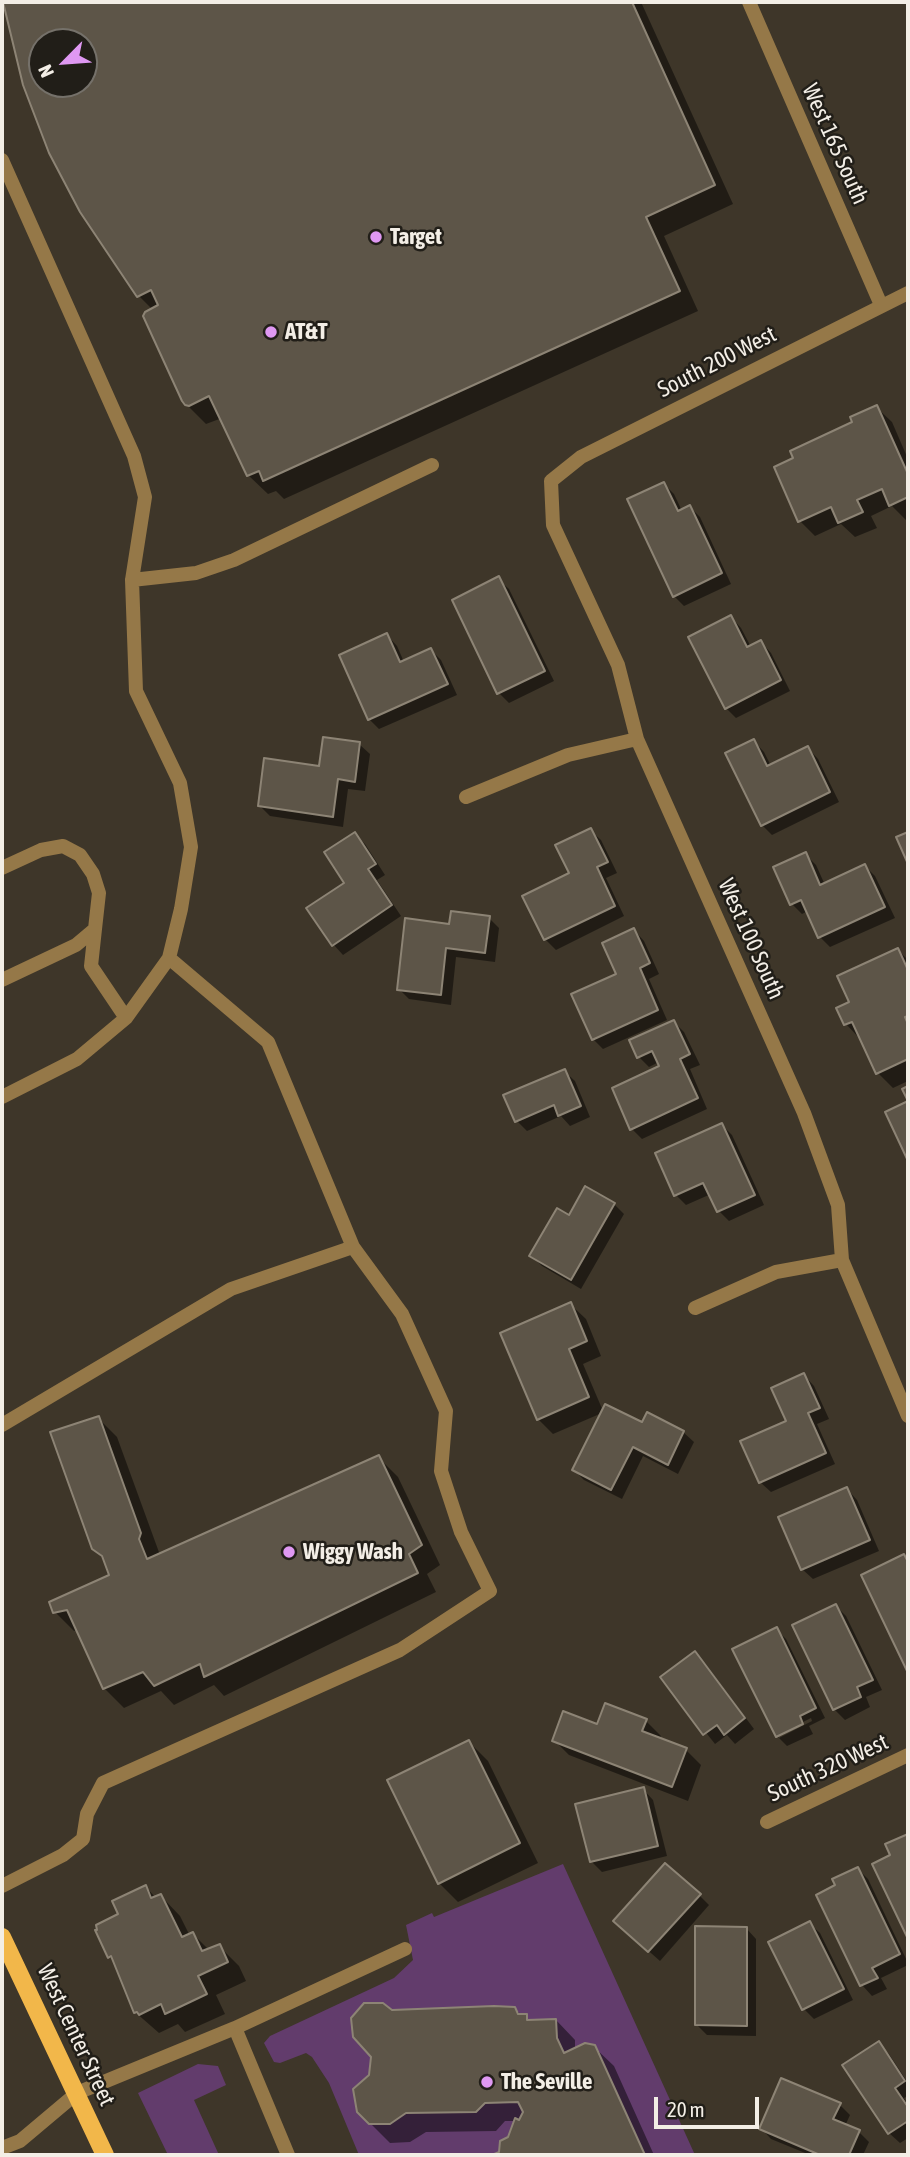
<!DOCTYPE html>
<style>
body{margin:0}
#map{position:relative;width:910px;height:2157px;overflow:hidden;background:#3e3629;font-family:"Asap Condensed",sans-serif}
canvas{display:block}
.frame{position:absolute;inset:0;border:4px solid #f3eee6;pointer-events:none}
.north{position:absolute;left:28px;top:28px;width:70px;height:70px;box-sizing:border-box;background:#211e18;border:2px solid #75716a;border-radius:50%;rotate:245deg;font-size:19px;font-weight:700;line-height:28px;text-align:center;color:#f3eee6}
.north::after{content:'';display:block;margin:auto;width:24px;height:32px;background:#df98f2;clip-path:polygon(50% 0,100% 100%,50% 72%,0 100%)}
.scale{position:absolute;left:654px;top:2097px;width:105px;height:32px;box-sizing:border-box;border:4px solid #f3eee6;border-top:0;padding-left:9px;font-size:21px;line-height:24px;white-space:nowrap;color:#f3eee6;-webkit-text-stroke:5px #211e18;paint-order:stroke}
</style>
<div id="map">
<canvas width="910" height="2157"></canvas>
<div class="frame"></div>
<div class="north">N</div>
<div class="scale">20 m</div>
</div>
<script>
const context = document.querySelector('canvas').getContext('2d');
context.lineJoin = 'round';
function fill(path, color) { context.fillStyle = color; context.fill(path, 'evenodd'); }
const toPath = rows => new Path2D(rows.map(r => 'M' + r).join(''));
function stroke(path, color, width, dash) { context.strokeStyle = color; context.lineWidth = width; context.lineCap = dash ? 'butt' : 'round'; context.setLineDash(dash || []); context.stroke(path); }
function write(font, color, halo, rows, align = 'center') {
  context.font = font + ' "Asap Condensed",sans-serif'; context.lineWidth = 5; context.setLineDash([]); context.textBaseline = 'middle'; context.strokeStyle = halo; context.fillStyle = color; for (const [text, x, y, turn = 0] of rows) {
    context.save(); context.translate(x, y); context.rotate((+turn || 0) * Math.PI / 180); context.textAlign = isNaN(turn) ? turn : align; if (halo) context.strokeText(text, 0, 0); context.fillText(text, 0, 0); context.restore();
  }
}
fill(toPath([
 [563,1864,695,2155,359,2155,329,2083,312,2057,306,2053,280,2063,274,2062,264,2043,270,2036,394,1978,413,1960,406,1925,432,1913,434,1917],
 [198,2064,218,2066,226,2085,194,2100,219,2155,168,2155,138,2093]
]), '#623c6c');
fill(toPath([
 [5,2,641,2,733,204,664,236,698,311,284,499,276,491,268,494,248,475,222,418,206,424,186,404,153,310,139,296,25,84],
 [42,42,84,42,84,84,42,84],
 [876,407,892,422,908,459,908,518,906,520,892,506,871,516,877,528,855,537,841,524,815,536,800,521,854,423],
 [664,484,674,494,682,511,690,507,700,517,731,584,684,606,674,596],
 [498,579,509,589,554,681,509,703,499,693],
 [731,617,741,628,751,647,761,642,771,653,790,691,736,718,726,708],
 [387,635,397,646,404,662,431,650,441,660,457,695,379,729,369,719],
 [754,741,764,752,771,766,808,748,818,759,839,802,772,835,762,825],
 [359,744,370,754,365,791,348,789,343,827,270,816,260,806],
 [590,830,601,840,617,873,606,878,624,916,556,950,545,939,525,896,572,874],
 [354,834,365,844,385,875,377,880,401,916,343,955,333,944,347,883],
 [805,854,816,865,825,885,865,866,875,876,895,918,830,947,819,936,808,911,802,914,792,904],
 [489,918,499,928,495,962,456,957,451,1005,409,999,399,989,451,926],
 [634,930,644,941,659,974,649,979,667,1020,603,1049,593,1039],
 [898,950,908,960,908,1081,893,1088,878,1073,861,1040,846,1024,838,1009,851,1003],
 [674,1022,684,1032,700,1065,690,1069,707,1109,642,1139,632,1129,661,1067,659,1062,649,1067,639,1057],
 [564,1071,575,1081,590,1117,570,1126,561,1116,527,1131,517,1121],
 [722,1125,732,1135,764,1205,729,1221,719,1211,711,1194,686,1205,676,1195],
 [614,1204,624,1214,581,1289,542,1266,531,1255,569,1217],
 [570,1304,586,1319,601,1356,583,1364,603,1411,643,1424,683,1432,694,1442,678,1474,643,1456,622,1499,584,1480,574,1470,602,1413,553,1434,538,1419],
 [804,1375,814,1386,829,1419,817,1424,835,1464,771,1492,760,1482,788,1422],
 [98,1418,117,1437,160,1555,379,1458,398,1477,440,1565,427,1574,436,1592,224,1696,214,1685,174,1705,161,1691,124,1708,104,1688,78,1630,74,1631,55,1612,111,1576,105,1560,93,1548],
 [847,1489,857,1500,879,1551,813,1579,802,1569],
 [904,1556,908,1561,908,1669,864,1576],
 [836,1606,846,1616,882,1690,866,1697,870,1707,845,1720,834,1709],
 [776,1629,786,1639,825,1718,809,1726,813,1734,787,1746,779,1738,812,1721,811,1718,779,1734,779,1738,777,1736],
 [695,1653,705,1663,754,1729,735,1744,727,1735,715,1744,663,1678],
 [646,1721,661,1736,659,1739,686,1750,701,1765,688,1801,569,1755,554,1740,598,1726],
 [469,1742,488,1761,538,1863,458,1902,439,1883],
 [643,1789,653,1800,667,1856,602,1872,592,1862],
 [908,1836,908,1935,875,1865,892,1856,887,1845],
 [858,1869,868,1879,908,1963,908,1965,881,1978,887,1989,872,1996,862,1985,819,1896,837,1886],
 [146,1887,156,1898,161,1896,180,1916,190,1936,193,1934,209,1950,219,1946,239,1966,246,1981,216,1995,225,2014,185,2032,178,2024,159,2033,135,2012,116,1964,110,1957,98,1932,121,1915],
 [699,1895,709,1905,660,1961,626,1931],
 [809,1923,820,1933,853,2000,814,2019,804,2009],
 [746,1928,756,1939,756,2036,707,2035,697,2025],
 [514,2009,532,2022,556,2020,575,2040,575,2049,594,2047,614,2066,654,2155,497,2155,501,2153,510,2138,516,2121,505,2121,496,2131,426,2132,410,2142,390,2143,358,2111,391,2012],
 [879,2044,889,2054,908,2083,908,2096,904,2098,908,2105,908,2138,900,2143,889,2133,845,2066],
 [840,2105,850,2115,845,2126,859,2132,869,2142,863,2155,810,2155,771,2139,761,2128]
]), '#0007');
const building = toPath([
 [3,2,632,2,715,185,646,217,680,291,263,481,259,471,247,476,209,396,189,406,185,405,182,401,143,316,145,312,158,305,151,290,137,297,80,212,49,153,23,85,3,2],
 [42,42,84,42,84,84,42,84,42,42],
 [877,405,908,474,908,497,889,506,882,489,857,500,863,512,838,523,831,507,798,522,774,467,793,458,790,451,852,422,850,417,877,405],
 [664,482,678,511,690,505,722,573,673,597,627,499,664,482],
 [499,576,545,671,497,694,452,600,499,576],
 [731,615,747,647,761,640,781,680,725,709,688,637,731,615],
 [387,633,400,662,431,648,448,684,368,720,339,655,387,633],
 [323,737,360,742,355,782,338,779,333,817,258,806,264,758,319,766,323,737],
 [754,739,767,766,808,746,830,792,761,826,725,753,754,739],
 [591,828,608,862,597,867,615,906,544,940,522,896,569,873,555,845,591,828],
 [355,832,376,864,368,869,392,905,332,946,306,908,344,883,324,852,355,832],
 [908,832,908,864,896,837,908,832],
 [806,852,820,885,865,864,885,907,818,938,801,900,790,905,773,867,806,852],
 [451,911,490,916,485,953,446,948,441,995,397,990,405,918,449,924,451,911],
 [634,928,650,963,640,968,658,1010,592,1040,571,994,616,974,602,943,634,928],
 [898,948,908,970,908,1016,905,1017,908,1024,908,1059,876,1074,852,1022,844,1025,836,1008,849,1002,837,976,898,948],
 [674,1020,690,1054,680,1059,698,1098,630,1130,612,1088,659,1066,652,1051,637,1058,629,1040,674,1020],
 [565,1069,581,1106,558,1116,554,1105,515,1122,503,1095,565,1069],
 [908,1086,908,1161,885,1112,908,1101,902,1089,908,1086],
 [722,1123,755,1195,717,1212,703,1183,674,1196,655,1153,722,1123],
 [585,1186,615,1203,571,1280,529,1256,557,1208,569,1215,585,1186],
 [571,1302,587,1341,569,1349,589,1397,537,1420,500,1333,571,1302],
 [804,1373,820,1408,808,1413,826,1453,759,1483,740,1441,786,1421,771,1388,804,1373],
 [605,1404,642,1422,647,1412,684,1431,668,1465,633,1447,611,1490,572,1470,605,1404],
 [99,1416,141,1533,139,1539,147,1559,379,1455,422,1545,409,1554,418,1573,204,1677,200,1664,154,1686,143,1672,103,1689,67,1610,53,1613,49,1602,109,1575,102,1556,92,1549,50,1432,99,1416],
 [847,1487,870,1540,801,1570,778,1517,847,1487],
 [904,1554,908,1562,908,1673,861,1575,904,1554],
 [836,1604,873,1680,857,1687,861,1697,833,1710,792,1625,836,1604],
 [777,1627,816,1708,800,1716,803,1724,776,1737,732,1649,777,1627],
 [695,1651,745,1718,724,1735,717,1725,703,1735,660,1677,695,1651],
 [605,1703,647,1719,642,1731,687,1748,672,1787,552,1741,563,1711,597,1724,605,1703],
 [469,1740,520,1843,438,1884,387,1780,469,1740],
 [644,1787,658,1846,590,1862,575,1804,644,1787],
 [908,1834,908,1939,872,1864,890,1855,885,1844,908,1834],
 [665,1863,701,1894,648,1952,613,1921,665,1863],
 [858,1867,900,1954,872,1968,878,1978,860,1986,816,1895,835,1885,832,1879,858,1867],
 [146,1885,151,1898,161,1894,182,1937,193,1932,202,1951,220,1944,228,1962,198,1976,207,1994,165,2014,161,2004,139,2015,137,2012,134,2013,111,1956,108,1958,95,1930,97,1930,96,1925,118,1914,112,1901,146,1885],
 [810,1921,844,1989,802,2010,768,1942,810,1921],
 [695,1926,747,1927,747,2026,695,2025,695,1926],
 [364,2003,383,2003,392,2010,494,2006,515,2007,518,2014,527,2014,527,2020,556,2019,557,2038,564,2053,585,2043,595,2045,645,2155,492,2155,499,2152,500,2141,508,2137,515,2118,519,2120,523,2112,518,2102,485,2103,476,2112,406,2113,390,2124,369,2124,357,2112,353,2089,369,2075,371,2057,353,2037,351,2018,364,2003],
 [879,2041,905,2081,895,2088,908,2107,908,2121,888,2134,842,2065,879,2041],
 [781,2078,841,2103,833,2119,860,2130,849,2155,820,2155,759,2129,781,2078]
]);
fill(building, '#5d5548');
stroke(building, '#8d8475', 2);
stroke(toPath([
 [2,160,134,456,145,497,132,580,136,691,180,783,191,847,181,909,169,958,126,1018,77,1059,2,1097],
 [132,580,196,573,234,560,432,465],
 [2,868,41,850,63,846,80,855,93,874,99,893,95,929,76,945,2,980],
 [95,929,91,966,126,1018],
 [169,958,268,1042,353,1247],
 [2,1425,231,1289,353,1247,402,1314,446,1411,441,1471,461,1532,490,1591,400,1650,103,1783,87,1814,83,1839,63,1855,2,1886],
 [235,2028,288,2155],
 [77,2093,235,2028,405,1949]
]), '#957848', 14);
stroke(toPath([
 [749,2,881,305],
 [908,293,581,457,551,481,553,525,618,665,637,739,804,1113,838,1205,842,1260,908,1416],
 [466,797,568,755,637,739],
 [695,1308,776,1272,842,1260],
 [767,1822,908,1755],
 [2,2148,20,2141,77,2093]
]), '#957848', 14);
stroke(toPath([
 [2,1937,105,2155]
]), '#f2b74a', 18);
for (const [x, y, r, color] of [
 [376,237,7,"#df98f2"],
 [271,332,7,"#df98f2"],
 [289,1552,7,"#df98f2"],
 [487,2082,7,"#df98f2"]
]) { const dot = new Path2D(); dot.arc(x, y, r, 0, 2 * Math.PI); context.fillStyle = color; context.fill(dot); stroke(dot, '#211e18', 2.5); }
write('23px', '#f3eee6', '#211e18', [
 ["West 165 South",835,144,66],
 ["South 200 West",717,362,-27],
 ["West 100 South",751,939,66],
 ["South 320 West",828,1768,-25],
 ["West Center Street",76,2035,65]
]);
write('bold 23px', '#f3eee6', '#211e18', [
 ["Target",390,237],
 ["AT&T",285,332],
 ["Wiggy Wash",303,1552],
 ["The Seville",501,2082]
], 'left');
</script>
